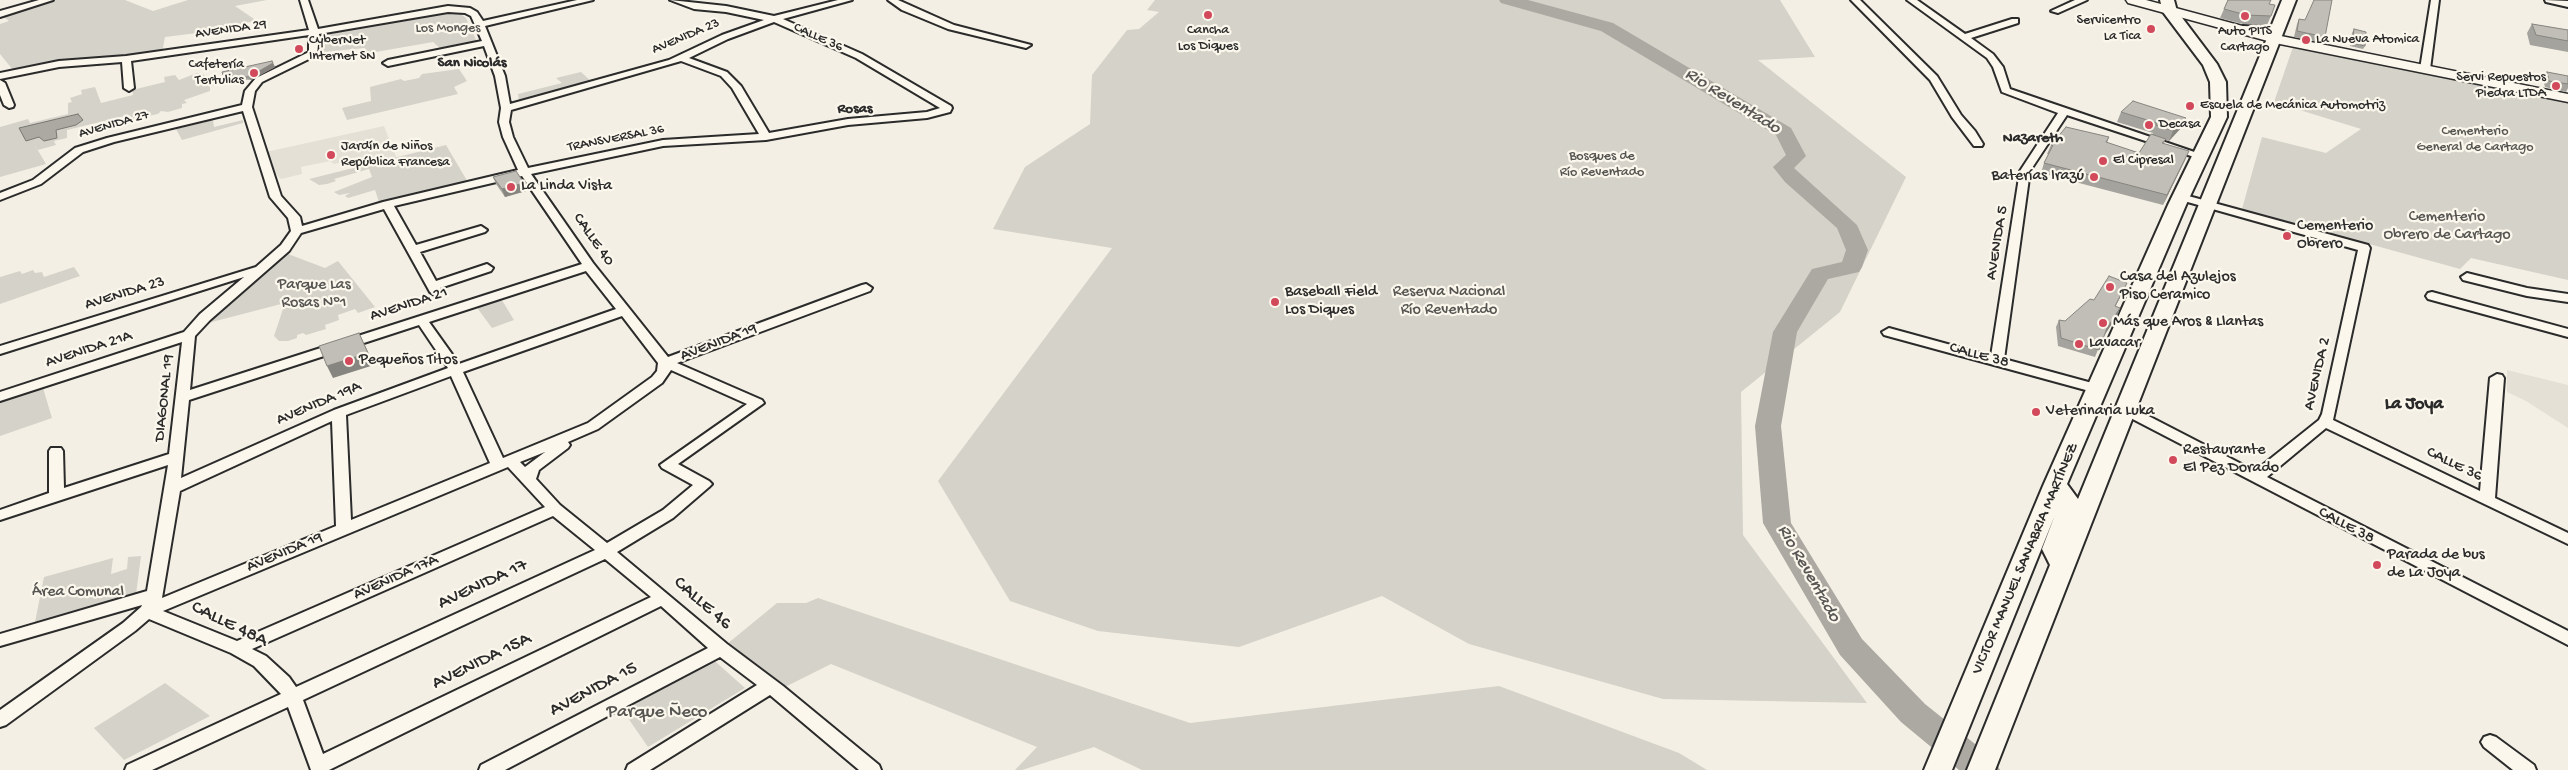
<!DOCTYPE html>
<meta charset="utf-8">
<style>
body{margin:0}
canvas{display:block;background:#f3efe4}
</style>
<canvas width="2568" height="770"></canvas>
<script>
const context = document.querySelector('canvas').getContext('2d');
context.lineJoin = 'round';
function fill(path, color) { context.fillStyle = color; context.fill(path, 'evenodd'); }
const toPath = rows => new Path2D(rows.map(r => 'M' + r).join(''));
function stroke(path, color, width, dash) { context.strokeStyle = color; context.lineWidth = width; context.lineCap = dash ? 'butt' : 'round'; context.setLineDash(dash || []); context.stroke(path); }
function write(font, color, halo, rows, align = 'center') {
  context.font = font + ' "Gochi Hand",sans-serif'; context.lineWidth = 4.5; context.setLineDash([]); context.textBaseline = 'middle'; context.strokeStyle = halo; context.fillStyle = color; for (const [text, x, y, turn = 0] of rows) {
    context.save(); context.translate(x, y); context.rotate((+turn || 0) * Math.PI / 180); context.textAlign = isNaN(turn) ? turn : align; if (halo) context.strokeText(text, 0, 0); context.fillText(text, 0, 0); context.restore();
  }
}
fill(toPath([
 [384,126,397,159,366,166,342,162,334,164,330,161,301,167,302,174,281,179,274,172,266,152],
 [2507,370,2568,385,2568,428,2526,401,2507,392]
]), '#e4e0d6');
fill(toPath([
 [52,0,125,0,153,11,188,0,267,0,235,6,254,19,254,21,205,32,165,37,162,53,57,62,13,70,0,54,0,24,9,21,0,14],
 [1155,0,1780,0,1815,57,1758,60,1906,177,1840,312,1741,392,1743,535,1867,703,1663,699,1469,644,1382,596,1239,647,1098,631,1010,601,938,481,1112,248,993,229,1025,167,1090,124,1092,75,1127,30,1139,29,1159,12,1147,10],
 [449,10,458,12,466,18,477,42,442,50,433,42,364,54,365,48,323,52,320,32],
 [2293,47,2568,103,2568,280,2471,258,2460,269,2242,209,2262,137,2326,153,2361,129,2274,102],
 [459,69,467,81,454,87,458,94,347,120,342,108,371,101,370,87,401,79,404,81,419,78,422,74],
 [581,72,593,83,519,102,518,94,562,83,556,78],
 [197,73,203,74,210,81,241,75,245,81,210,86,210,91,184,100,187,103,182,104,182,108,168,112,161,111,158,114,134,119,129,115,67,130,67,138,54,141,56,145,38,150,33,142,46,164,0,177,0,127,28,119,30,123,68,114,68,103,72,102,70,98,82,94,81,90,95,87,101,103,133,95,132,90,165,82,164,77,175,75,179,80],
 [213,120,214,127,243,120,243,123,182,140,176,129],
 [446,145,469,184,380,205,375,190,348,198,345,196,350,193,339,195,334,192,372,177,369,169,334,179,336,181,327,184,319,185,309,179],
 [288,254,325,268,338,261,375,307,358,313,355,309,338,315,339,320,325,325,326,329,306,335,303,333,297,335,297,338,288,341,279,341,274,336,285,303,208,323],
 [74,267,80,276,0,304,0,277,20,271,22,274,33,270,35,273,42,272,44,277],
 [500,297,514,320,492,328,475,305],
 [43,388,52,418,0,436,0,402],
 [141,556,135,602,33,632,44,577,113,558,111,574,127,569,128,557],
 [818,598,1190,723,1499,686,1679,753,1707,770,1142,770,1094,747,1022,770,1015,770,1037,747,831,664,777,691,721,649,777,603,806,603],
 [708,655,745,688,648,747,619,705],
 [165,683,210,716,124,760,94,728]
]), '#d5d2c9');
const water = toPath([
 [78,114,83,120,76,125,56,130,57,138,44,141,39,137,26,141,19,128,78,114]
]);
fill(water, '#aca9a2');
stroke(water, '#787772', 1);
fill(toPath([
 [1499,0,1528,0,1613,23,1791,128,1806,156,1794,168,1857,225,1868,250,1862,267,1859,272,1828,279,1797,332,1781,426,1791,523,1862,639,1925,704,1995,760,2000,770,1959,770,1901,722,1840,655,1763,523,1755,426,1773,332,1812,269,1842,262,1846,250,1837,228,1785,182,1773,167,1786,155,1776,135,1601,31,1501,3,1499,0]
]), '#aca9a2');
const street = toPath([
 [39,0,53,0,0,17,0,11,39,0],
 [300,0,308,0,318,29,448,6,470,8,477,12,483,21,577,0,593,0,485,26,505,76,510,104,669,60,722,35,764,20,726,12,694,9,670,0,726,6,774,16,838,0,852,0,783,19,862,54,951,106,952,108,950,112,927,118,848,125,766,140,663,146,531,174,593,263,668,357,862,285,866,284,872,288,870,291,677,363,762,400,764,403,678,464,709,481,712,484,709,487,673,518,617,552,727,644,783,686,879,765,881,770,859,770,770,695,650,770,626,770,628,765,757,685,720,657,505,770,479,770,481,765,708,648,661,606,329,770,311,770,288,707,152,770,125,770,127,765,281,694,254,666,231,653,149,619,135,631,6,725,0,727,0,710,123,623,141,607,142,605,0,646,0,634,147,591,168,465,0,520,0,510,49,493,49,451,51,448,61,448,63,451,64,488,169,454,182,342,0,401,0,392,184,332,200,314,244,277,0,354,0,346,256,267,281,245,291,231,288,218,270,197,243,111,114,142,83,152,41,184,0,200,0,193,33,180,75,148,107,138,242,105,245,91,256,78,309,52,309,35,131,61,134,88,129,91,124,88,122,62,59,67,0,79,0,73,59,61,126,56,309,30,300,0],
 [448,12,465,13,471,16,482,41,388,60,383,63,388,66,484,46,495,76,501,108,499,122,503,137,518,170,383,202,302,226,300,217,281,196,252,107,255,91,262,82,317,55,319,34,448,12],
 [774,22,856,58,940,108,927,112,848,119,769,133,741,86,727,72,689,58,728,39,774,22],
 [681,61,721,76,732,88,759,134,663,140,528,168,513,137,509,122,511,110,681,61],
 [522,176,582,264,190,390,195,336,210,320,289,251,301,233,384,209,430,292,436,296,440,295,442,292,440,288,491,271,493,268,487,264,436,281,420,252,485,232,487,230,481,226,416,245,394,206,522,176],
 [586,271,616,309,459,364,429,322,586,271],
 [622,316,658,363,657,371,652,377,588,423,503,458,463,372,622,316],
 [419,325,448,368,334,410,181,478,189,400,419,325],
 [671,370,747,404,660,465,662,468,693,485,663,510,607,543,560,505,536,479,539,470,568,448,570,445,568,442,598,429,662,383,671,370],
 [451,376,490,463,351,520,346,415,451,376],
 [332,421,336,526,162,598,180,491,332,421],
 [545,452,525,467,520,462,545,452],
 [508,467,545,507,237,641,163,611,508,467],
 [553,516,595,550,296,687,289,677,266,656,252,649,553,516],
 [605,559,651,597,323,754,303,700,605,559],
 [888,0,898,0,954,25,1031,45,1026,48,948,29,902,10,888,0],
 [1851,0,1860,0,1937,76,1961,115,1975,131,1983,144,1982,146,1974,146,1952,117,1930,80,1851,0],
 [1907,0,1917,0,1965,34,2012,19,2018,19,2018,23,1971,38,1993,54,2003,67,2010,89,2206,156,2205,158,2197,158,2067,115,2030,171,2004,359,2103,386,2105,389,2103,392,2093,392,1884,335,1882,332,1889,328,1991,356,2020,171,2058,113,2002,92,1993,67,1987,58,1907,0],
 [2075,0,2087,0,2058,13,2051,11,2075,0],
 [2431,0,2439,0,2430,69,2425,72,2420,69,2431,0],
 [2545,0,2568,1,2568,7,2546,2,2545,0],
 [0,80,5,83,14,105,13,107,9,108,4,105,0,95,0,80],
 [2181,194,2368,245,2370,248,2333,420,2480,491,2490,378,2497,374,2502,375,2504,378,2495,498,2568,533,2568,544,2326,428,2267,477,2568,631,2568,645,2121,413,2119,410,2121,407,2131,407,2255,471,2319,420,2322,414,2358,250,2177,199,2177,195,2181,194],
 [2467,273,2527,288,2568,294,2568,302,2527,296,2463,280,2461,277,2467,273],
 [2432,292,2568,329,2568,337,2428,299,2426,296,2428,293,2432,292],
 [2490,735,2496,737,2534,765,2536,770,2513,770,2484,747,2481,742,2484,737,2490,735]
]);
const secondary = toPath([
 [2126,0,2146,0,2276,35,2568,94,2568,102,2275,43,2128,3,2126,0]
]);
const primary = toPath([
 [2160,0,2174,0,2177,11,2217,64,2226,82,2227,117,2186,205,2067,484,2078,499,2268,36,2243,34,2236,30,2243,26,2271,27,2282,0,2296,0,1995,770,1967,770,2050,565,2042,549,2055,515,1952,770,1924,770,2043,486,2168,205,2211,117,2210,82,2203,65,2163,12,2160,0]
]);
stroke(street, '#2b2b2b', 4);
stroke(secondary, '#2b2b2b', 3);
stroke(primary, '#2b2b2b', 4);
fill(street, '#fbf7ec');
fill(secondary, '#fbf7ec');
fill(primary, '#fbf7ec');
fill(toPath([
 [2228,0,2269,4,2271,16,2267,25,2243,24,2220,18],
 [2299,19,2305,20,2325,37,2323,43,2294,37,2297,24],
 [2532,24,2568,30,2568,52,2530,45,2527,33],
 [2354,29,2365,46,2363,49,2350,46,2352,33],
 [272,61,275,67,251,80,224,78,223,75],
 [2547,72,2568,76,2568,88,2566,92,2545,87,2543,79],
 [2121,112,2181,128,2169,141,2165,140,2164,144,2185,160,2163,205,2041,173,2044,163,2049,154,2047,154,2051,145,2109,137,2107,143,2139,153,2153,133,2117,122],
 [493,177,524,183,526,191,505,197,496,184],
 [2124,290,2115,307,2120,308,2117,316,2104,335,2095,357,2058,346,2056,327,2059,320,2065,321,2094,300]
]), '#a5a39d');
fill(toPath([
 [273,63,275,67,251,80,249,77],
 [2186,118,2181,128,2169,141,2173,131],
 [2189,151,2185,160,2163,205,2167,195],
 [524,183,526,191,505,197,502,189],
 [2127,283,2124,290,2111,314,2115,306],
 [2120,308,2117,316,2104,336,2107,328],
 [359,333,374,365,333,378,327,366]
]), '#86857f');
const building = toPath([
 [2228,0,2271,0,2269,4,2275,5,2271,16,2246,15,2224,9,2228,0],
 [2314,0,2332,0,2325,37,2297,31,2299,19,2305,20,2314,0],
 [2532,24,2568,30,2568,41,2536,35,2532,24],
 [2354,29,2366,32,2365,46,2352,43,2354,29],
 [272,61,273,63,249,77,223,75,222,72,272,61],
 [2547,72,2568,76,2568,84,2549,81,2547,72],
 [2133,101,2186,118,2173,131,2156,125,2157,123,2121,112,2133,101],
 [2066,127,2109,137,2106,142,2139,153,2151,134,2166,139,2162,143,2189,151,2167,195,2044,163,2053,145,2051,145,2066,127],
 [516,171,524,183,502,189,493,177,516,171],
 [2109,276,2127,283,2115,306,2120,308,2107,328,2099,350,2061,338,2059,320,2065,321,2090,299,2094,300,2109,276],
 [359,333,368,353,327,366,319,346,359,333]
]);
fill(building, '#c0beb6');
stroke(building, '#86857f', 1);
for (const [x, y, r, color] of [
 [1208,15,5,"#d1495b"],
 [2245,16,5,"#d1495b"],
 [2151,29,5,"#d1495b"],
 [2306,40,5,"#d1495b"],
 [299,49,5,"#d1495b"],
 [254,73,5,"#d1495b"],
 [2556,86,5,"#d1495b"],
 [2190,106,5,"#d1495b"],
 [2149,125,5,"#d1495b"],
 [331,155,5,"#d1495b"],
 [2103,161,5,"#d1495b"],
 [2094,177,5,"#d1495b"],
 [511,187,5,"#d1495b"],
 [2287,236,5,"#d1495b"],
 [2110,287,5,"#d1495b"],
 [1275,302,5,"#d1495b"],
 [2103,323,5,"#d1495b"],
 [2079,344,5,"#d1495b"],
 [349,361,5,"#d1495b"],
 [2036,412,5,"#d1495b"],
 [2173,460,5,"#d1495b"],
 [2377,565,5,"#d1495b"]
]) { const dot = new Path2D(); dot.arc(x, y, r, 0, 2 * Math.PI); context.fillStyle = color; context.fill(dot); stroke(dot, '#fbf7ec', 2); }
write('14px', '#2b2b2b', '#fbf7ec', [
 ["Servicentro",2141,21,"right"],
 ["La Tica",2141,37,"right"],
 ["Cancha",1208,31,"center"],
 ["Los Diques",1208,47,"center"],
 ["Auto PITS",2245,32,"center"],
 ["Cartago",2245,48,"center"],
 ["La Nueva Atomica",2316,40],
 ["CyberNet",309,41],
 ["Internet SN",309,57],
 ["Cafetería",244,65,"right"],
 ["Tertulias",244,81,"right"],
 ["Servi Repuestos",2546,78,"right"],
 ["Piedra LTDA",2546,94,"right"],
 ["Escuela de Mecánica Automotriz",2200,106],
 ["Decasa",2159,125],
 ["Jardín de Niños",341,147],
 ["República Francesa",341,163],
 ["El Cipresal",2113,161]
], 'left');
write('14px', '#565552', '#fbf7ec', [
 ["Los Monges",448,29],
 ["Cementerio",2475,132],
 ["General de Cartago",2475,148],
 ["Bosques de",1602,157],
 ["Río Reventado",1602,173]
]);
write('14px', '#2b2b2b', '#fbf7ec', [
 ["AVENIDA 29",231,30,-8],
 ["AVENIDA 23",686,37,-23],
 ["CALLE 36",818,38,24],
 ["AVENIDA 27",114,125,-16],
 ["TRANSVERSAL 36",616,139,-11]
]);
write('bold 15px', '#2b2b2b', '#fbf7ec', [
 ["San Nicolás",472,64],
 ["Rosas",855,110],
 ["Nazareth",2033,139]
]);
write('16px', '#2b2b2b', '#fbf7ec', [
 ["Baterías Irazú",2084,177,"right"],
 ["La Linda Vista",521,187],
 ["Cementerio",2297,227],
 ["Obrero",2297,245],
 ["Casa del Azulejos",2120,278],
 ["Piso Ceramico",2120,296],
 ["Baseball Field",1285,293],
 ["Los Diques",1285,311],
 ["Más que Aros & Llantas",2113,323],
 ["Lavacar",2089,344],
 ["Pequeños Titos",359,361],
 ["Veterinaria Luka",2046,412],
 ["Restaurante",2183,451],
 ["El Pez Dorado",2183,469],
 ["Parada de bus",2387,556],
 ["de La Joya",2387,574]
], 'left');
write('16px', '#565552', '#fbf7ec', [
 ["Cementerio",2447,218],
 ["Obrero de Cartago",2447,236],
 ["Parque Las",314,286],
 ["Rosas Nº1",314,304],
 ["Reserva Nacional",1449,293],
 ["Río Reventado",1449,311],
 ["Área Comunal",78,593]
]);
write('16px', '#2b2b2b', '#fbf7ec', [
 ["CALLE 40",593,240,55],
 ["AVENIDA 5",1998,243,-81],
 ["AVENIDA 23",125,294,-17],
 ["AVENIDA 21",409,305,-18],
 ["AVENIDA 19",719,343,-21],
 ["AVENIDA 21A",89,350,-18],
 ["CALLE 38",1979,356,15],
 ["AVENIDA 2",2318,374,-77],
 ["DIAGONAL 19",165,398,-84],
 ["AVENIDA 19A",319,404,-23],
 ["CALLE 36",2454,465,26],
 ["CALLE 38",2346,526,28],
 ["AVENIDA 19",285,553,-23],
 ["VICTOR MANUEL SANABRIA MARTÍNEZ",2026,559,-67],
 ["AVENIDA 17A",396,578,-24]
]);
write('italic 18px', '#585755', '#fbf7ec', [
 ["Rio Reventado",1732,102,32],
 ["Rio Reventado",1808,574,60]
]);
write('bold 18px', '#2b2b2b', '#fbf7ec', [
 ["La Joya",2414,405]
]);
write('19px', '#2b2b2b', '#fbf7ec', [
 ["AVENIDA 17",483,585,-25],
 ["CALLE 46",702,604,41],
 ["CALLE 48A",229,625,26],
 ["AVENIDA 15A",482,662,-26],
 ["AVENIDA 15",594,690,-28]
]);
write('19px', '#565552', '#fbf7ec', [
 ["Parque Ñeco",657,713]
]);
</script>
